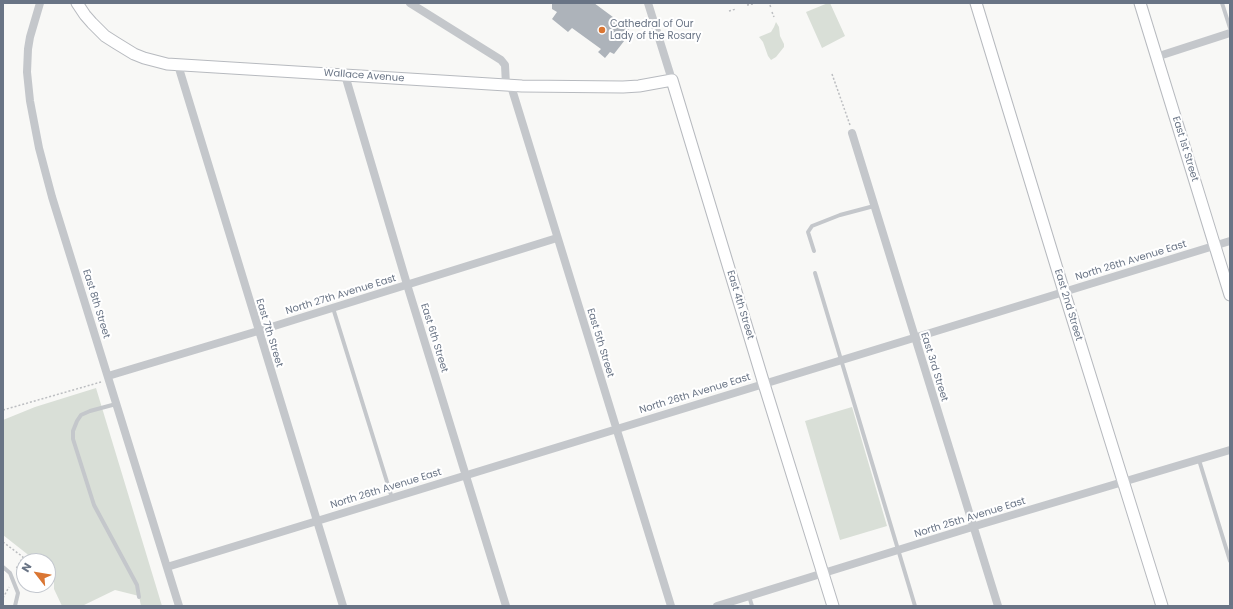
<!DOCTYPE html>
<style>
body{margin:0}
#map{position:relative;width:1233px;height:609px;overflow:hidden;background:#f8f8f6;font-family:Poppins,sans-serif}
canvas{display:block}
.frame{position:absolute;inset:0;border:4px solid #697485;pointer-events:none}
.north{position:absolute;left:16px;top:553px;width:40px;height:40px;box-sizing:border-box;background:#fff;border:1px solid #c3c7ce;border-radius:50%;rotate:301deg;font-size:11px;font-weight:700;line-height:16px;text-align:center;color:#697485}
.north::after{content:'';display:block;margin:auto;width:14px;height:18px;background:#da7633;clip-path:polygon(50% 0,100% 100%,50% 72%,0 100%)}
</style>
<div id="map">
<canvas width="1233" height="609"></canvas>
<div class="frame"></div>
<div class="north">N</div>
</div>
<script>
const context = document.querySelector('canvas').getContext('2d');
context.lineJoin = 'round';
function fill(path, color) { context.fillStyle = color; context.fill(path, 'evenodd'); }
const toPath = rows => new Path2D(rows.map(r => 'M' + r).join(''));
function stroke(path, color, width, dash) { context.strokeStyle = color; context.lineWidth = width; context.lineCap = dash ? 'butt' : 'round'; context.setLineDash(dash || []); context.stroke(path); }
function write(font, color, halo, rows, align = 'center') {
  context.font = font + ' Poppins,sans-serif'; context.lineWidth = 4; context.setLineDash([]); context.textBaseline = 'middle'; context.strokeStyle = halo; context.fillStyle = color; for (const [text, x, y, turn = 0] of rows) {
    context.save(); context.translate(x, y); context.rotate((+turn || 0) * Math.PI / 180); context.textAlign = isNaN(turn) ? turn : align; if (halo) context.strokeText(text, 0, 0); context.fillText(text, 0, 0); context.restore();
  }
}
fill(toPath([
 [828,3,830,3,845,36,822,48,806,12],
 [776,22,779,27,780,36,784,44,784,47,776,57,771,60,768,56,763,42,759,37,771,32,774,27],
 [96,388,162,606,141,606,139,596,115,590,82,606,62,606,54,589,54,582,48,574,48,561,36,561,3,535,3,420,35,407],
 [852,407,887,526,840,540,805,421]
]), '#d9dfd7');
fill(toPath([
 [552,3,594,3,621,23,625,18,631,23,627,27,629,29,625,34,628,36,614,54,610,52,605,58,598,52,601,49,572,28,568,32,552,19,557,12,552,9]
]), '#adb3ba');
const secondary = toPath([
 [77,3,85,15,92,23,105,36,116,43,134,54,144,58,167,64,522,86,623,87,639,86,672,80,764,384,833,606],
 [976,3,1062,285,1162,606],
 [1140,3,1230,295]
]);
stroke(secondary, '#b7babf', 13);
stroke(toPath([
 [747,5,753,4],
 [770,5,771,8],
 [729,11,736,9],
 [772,12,774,17],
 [832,74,850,125],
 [3,410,101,382],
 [3,542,23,557,16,569],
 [3,598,9,587]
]), '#bcbec1', 1.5, [2, 2]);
stroke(toPath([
 [1222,3,1230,28],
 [814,251,808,232,812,226,840,215,874,206],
 [815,273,915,606],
 [333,308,392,498],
 [116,404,90,411,81,415,77,421,73,431,73,439,94,505,137,585,139,597],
 [1199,460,1230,561],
 [3,567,10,573,18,593,15,606],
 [749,596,752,606]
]), '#c4c7cb', 4);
stroke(toPath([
 [40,3,30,37,28,49,27,72,30,101,39,148,52,197,179,606],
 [410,3,501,60,505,65,506,85],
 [648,3,672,80],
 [1156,57,1230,33],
 [178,65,343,606],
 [345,75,409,291,506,606],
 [511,86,671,606],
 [852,133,998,606],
 [108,376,268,328,557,238],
 [167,567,1230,241],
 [717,606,982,524,1230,450]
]), '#c4c7cb', 8);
stroke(secondary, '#fff', 11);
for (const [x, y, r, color] of [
 [602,30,4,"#da7633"]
]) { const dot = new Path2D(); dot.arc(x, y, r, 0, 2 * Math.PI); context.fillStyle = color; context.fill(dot); stroke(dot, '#fff', 1.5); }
write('10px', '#697485', '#fff', [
 ["Cathedral of Our",610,24],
 ["Lady of the Rosary",610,36]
], 'left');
write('10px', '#697485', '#fff', [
 ["Wallace Avenue",364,76,4],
 ["East 1st Street",1185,149,73],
 ["North 26th Avenue East",1131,261,-17],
 ["North 27th Avenue East",341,295,-17],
 ["East 8th Street",96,304,73],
 ["East 4th Street",740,305,73],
 ["East 2nd Street",1068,305,73],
 ["East 7th Street",269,333,73],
 ["East 6th Street",434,338,73],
 ["East 5th Street",600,343,73],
 ["East 3rd Street",934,367,73],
 ["North 26th Avenue East",695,394,-17],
 ["North 26th Avenue East",386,489,-17],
 ["North 25th Avenue East",970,518,-17]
]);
</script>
